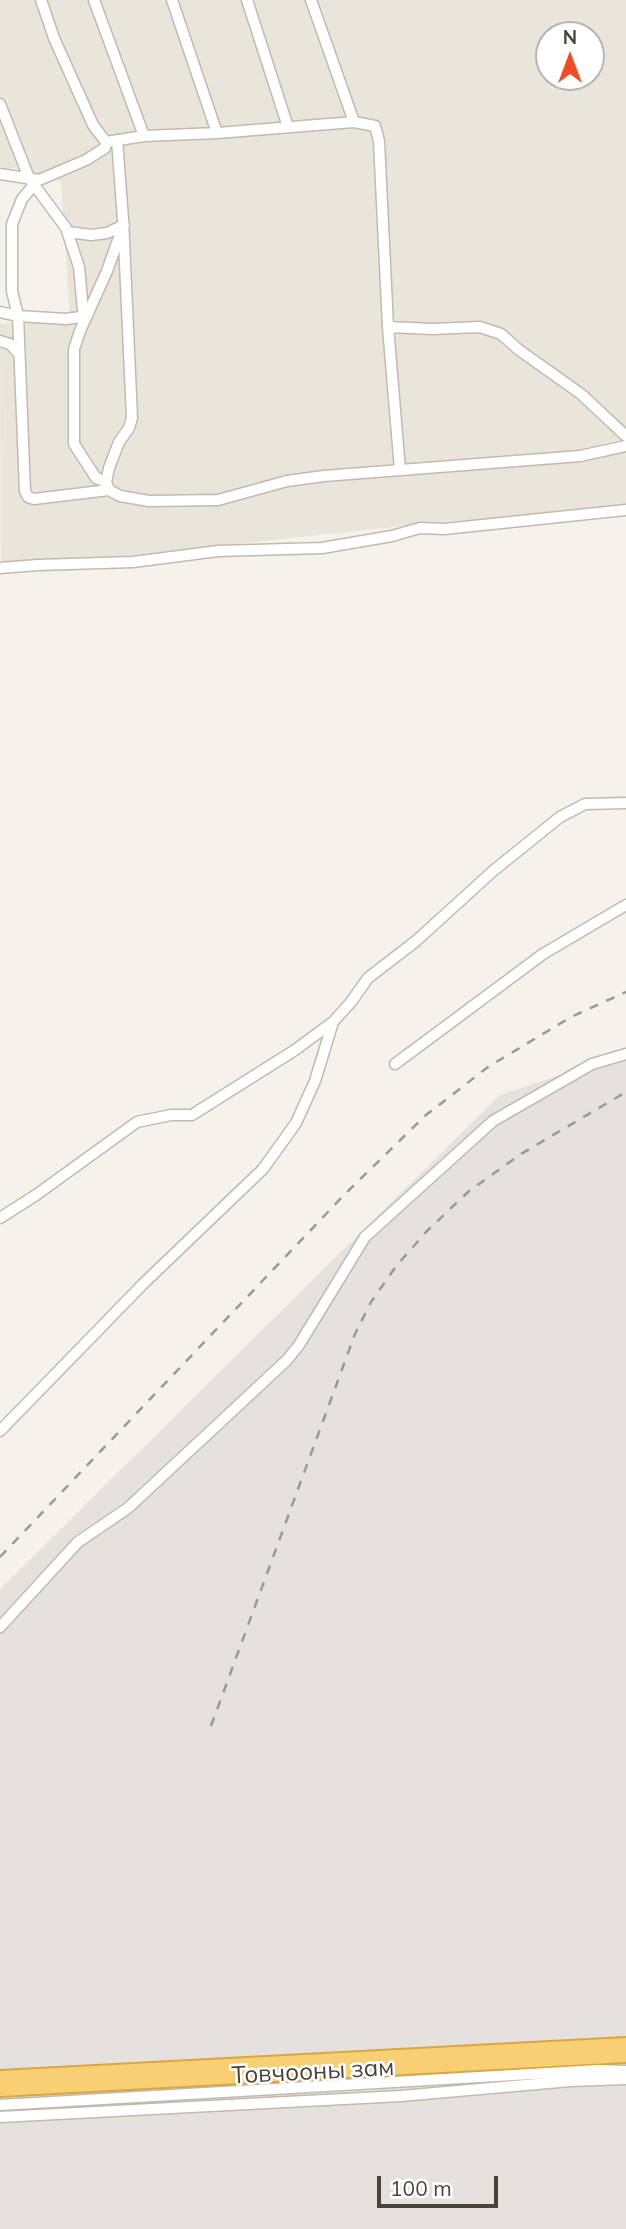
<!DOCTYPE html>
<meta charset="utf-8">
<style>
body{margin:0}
#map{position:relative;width:626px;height:2229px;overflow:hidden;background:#f5f2ec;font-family:Mulish,sans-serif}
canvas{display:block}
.north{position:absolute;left:535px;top:21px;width:70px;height:70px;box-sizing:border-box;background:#fff;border:2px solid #b6b4b0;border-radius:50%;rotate:0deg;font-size:19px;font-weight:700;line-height:28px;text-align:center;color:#494439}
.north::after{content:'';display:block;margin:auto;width:24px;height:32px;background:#f24b26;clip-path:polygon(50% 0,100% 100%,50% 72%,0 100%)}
.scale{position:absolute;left:377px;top:2176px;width:121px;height:32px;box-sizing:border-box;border:4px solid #494439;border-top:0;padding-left:9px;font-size:21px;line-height:24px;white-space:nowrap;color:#494439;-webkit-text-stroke:5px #fff;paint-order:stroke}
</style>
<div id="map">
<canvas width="626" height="2229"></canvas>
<div class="north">N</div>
<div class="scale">100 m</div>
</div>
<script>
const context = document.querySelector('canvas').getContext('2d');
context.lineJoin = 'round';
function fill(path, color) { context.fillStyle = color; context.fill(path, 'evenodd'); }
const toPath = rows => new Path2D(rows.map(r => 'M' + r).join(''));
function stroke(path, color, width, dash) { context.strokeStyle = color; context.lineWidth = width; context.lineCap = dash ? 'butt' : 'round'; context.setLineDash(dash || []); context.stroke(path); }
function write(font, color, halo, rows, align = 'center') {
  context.font = font + ' Mulish,sans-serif'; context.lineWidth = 5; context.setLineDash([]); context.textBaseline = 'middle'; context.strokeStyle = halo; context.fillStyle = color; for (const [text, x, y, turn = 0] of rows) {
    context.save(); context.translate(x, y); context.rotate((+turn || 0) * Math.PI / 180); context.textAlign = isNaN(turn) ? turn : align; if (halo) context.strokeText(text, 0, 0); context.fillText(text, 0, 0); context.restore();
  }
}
fill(toPath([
 [0,0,626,0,626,517,620,506,402,526,107,558,1,573,0,324,70,318,61,182,18,169,0,167],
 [549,35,591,35,591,77,549,77]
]), '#e9e5da');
fill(toPath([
 [626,1053,626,2229,0,2229,0,1589,500,1095]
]), '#e5e2dd');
const minor = toPath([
 [41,0,54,38,93,125,106,142,144,136,217,133,354,122,375,126,379,141,388,327,432,329,480,327,501,334,519,350,581,394,626,436],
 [94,0,144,136],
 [172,0,217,133],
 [247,0,288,127],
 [311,0,354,122],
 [0,104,29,178,66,228,79,267,83,311,87,316,66,319,18,316,0,312],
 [117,140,123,219,132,418,129,428,119,442,109,468,106,482,109,490,120,496,149,501,218,500,287,481,324,476,580,456,626,446],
 [0,174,39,180,86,160,105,148,106,142],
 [33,186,22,199,12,224,12,291,18,316,25,491,28,497,34,499,109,490],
 [68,232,91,235,107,233,124,225],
 [388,327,400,470],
 [0,341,10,344,19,354],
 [106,482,96,478,74,444,74,349,80,331,107,271,122,229],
 [0,568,38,565,133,562,218,551,322,548,392,536,420,528,444,529,626,510],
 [395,1064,543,954,626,905],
 [0,1218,36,1195,137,1122,171,1115,192,1115,295,1050,333,1022,351,1002,368,978,416,941,493,871,560,817,585,804,626,803],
 [0,1431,144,1283,263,1169,296,1123,315,1081,333,1022],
 [0,1627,78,1542,128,1508,287,1360,299,1345,365,1237,493,1121,592,1064,626,1054],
 [0,2105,599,2070,626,2071],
 [0,2117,401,2096,571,2081,626,2079]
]);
const highway = toPath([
 [0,2078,626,2045],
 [0,2089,626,2055]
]);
stroke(minor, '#c0bbae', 13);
stroke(highway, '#d8a642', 18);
stroke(minor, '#fff', 10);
stroke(highway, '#f8d073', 14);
stroke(toPath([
 [0,1557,345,1194,426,1115,488,1067,571,1017,626,992],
 [211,1726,355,1334,371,1302,397,1265,427,1231,468,1192,521,1154,626,1092]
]), '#999', 2.5, [9, 9]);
write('24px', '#494439', '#fff', [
 ["Товчооны зам",313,2072,-3]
]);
</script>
